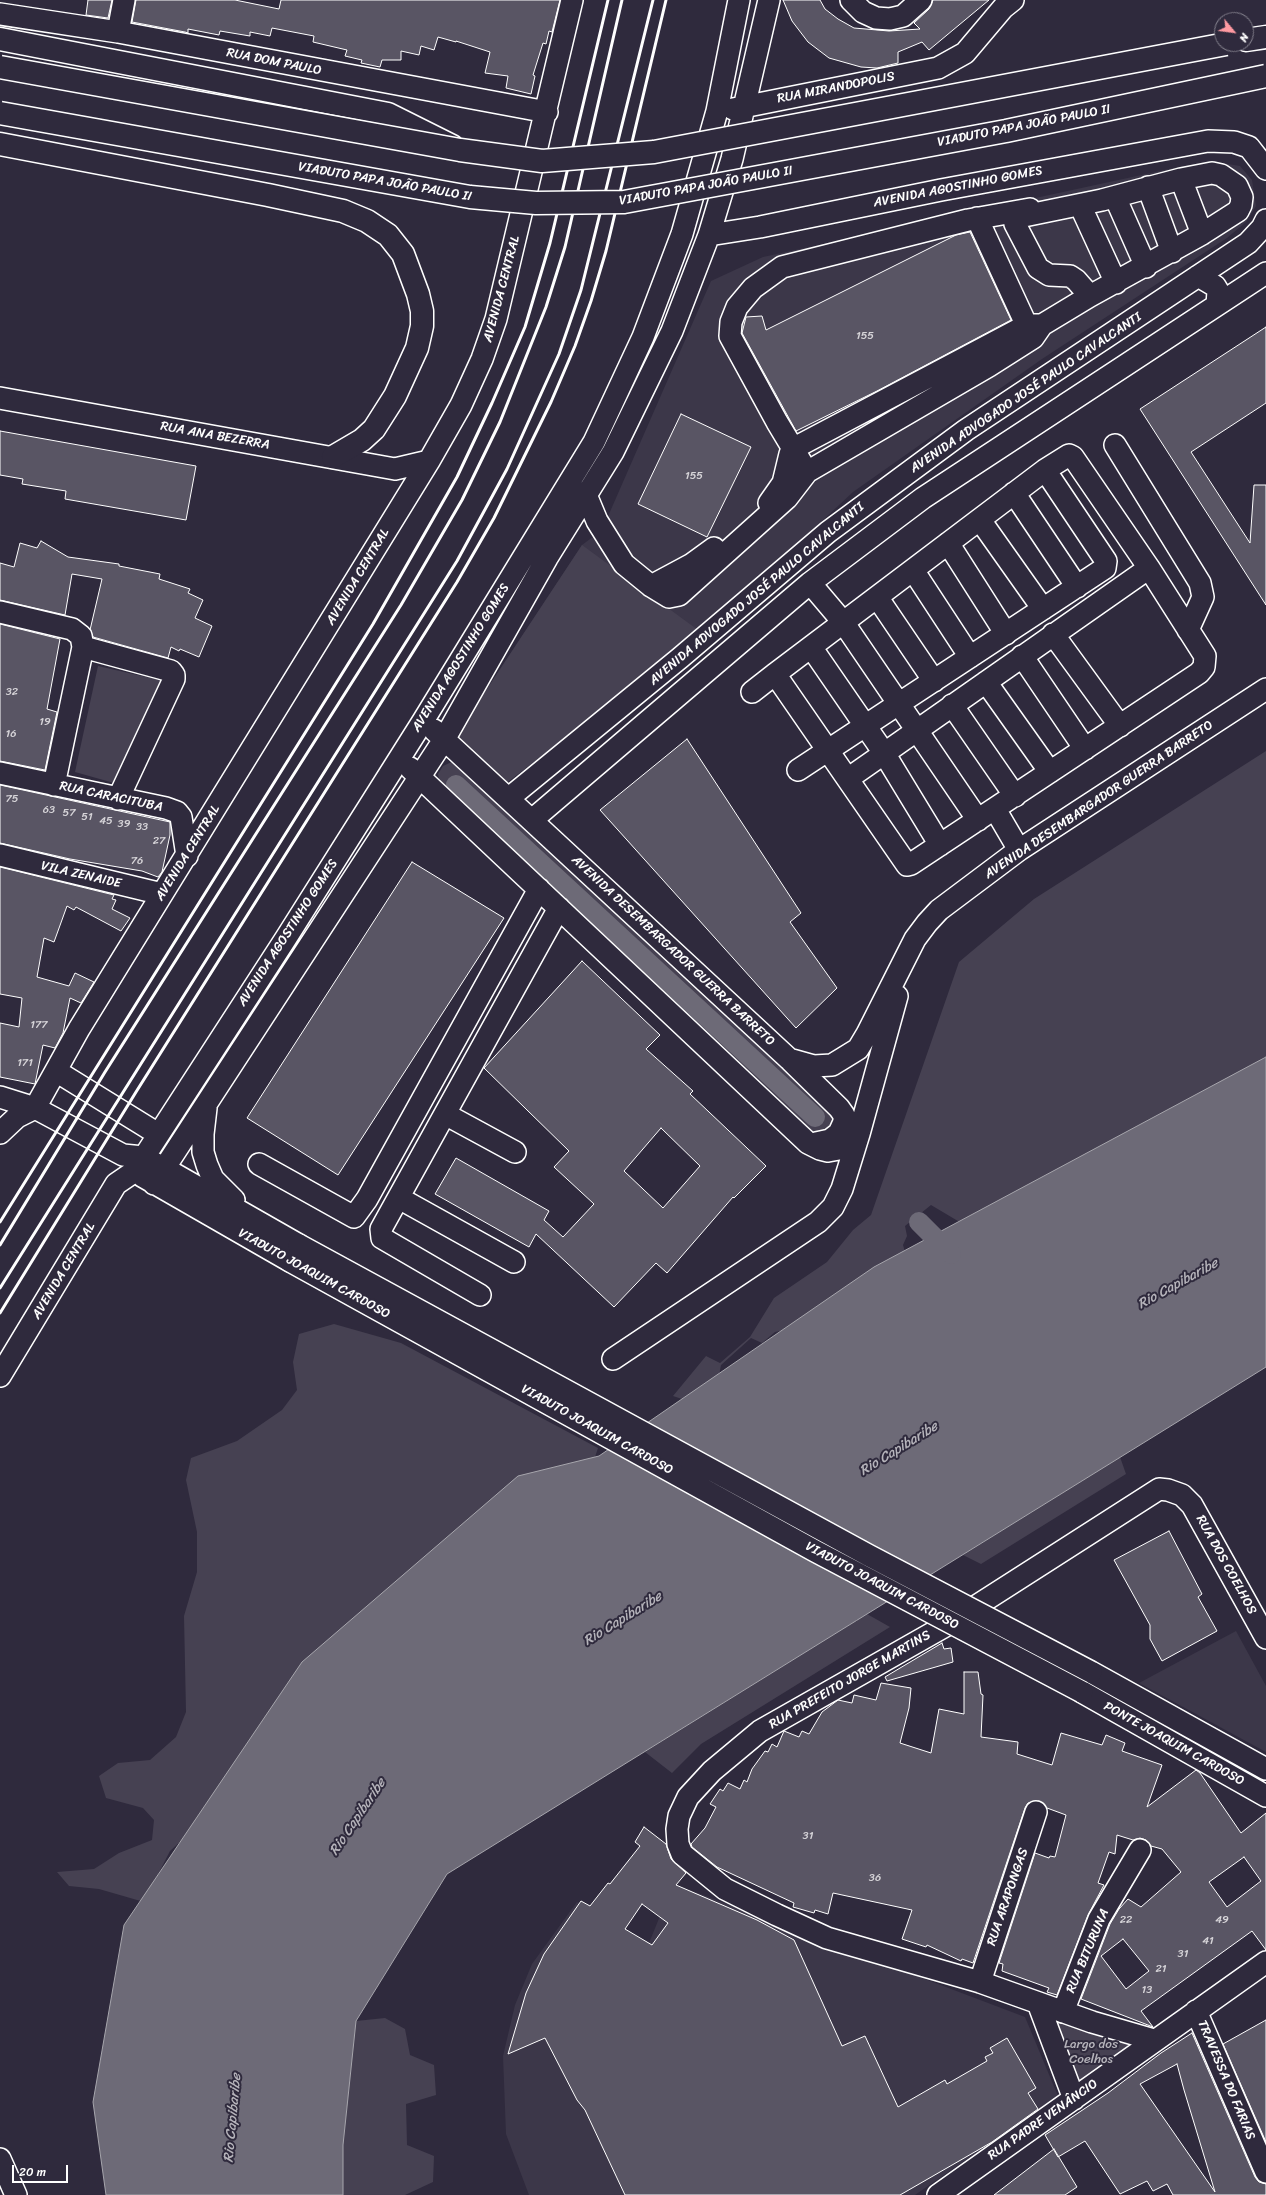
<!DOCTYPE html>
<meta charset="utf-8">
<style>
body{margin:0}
#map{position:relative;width:1266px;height:2195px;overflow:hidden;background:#2f2a3d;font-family:Sriracha,sans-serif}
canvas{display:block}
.north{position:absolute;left:1214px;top:12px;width:40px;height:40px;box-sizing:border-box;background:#2f2a3d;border:1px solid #827f8b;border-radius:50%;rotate:119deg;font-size:11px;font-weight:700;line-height:16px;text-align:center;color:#fff}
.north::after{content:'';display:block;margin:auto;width:14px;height:18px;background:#ff9aa2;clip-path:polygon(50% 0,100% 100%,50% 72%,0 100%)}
.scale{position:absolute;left:12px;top:2165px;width:56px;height:18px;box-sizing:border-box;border:2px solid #fff;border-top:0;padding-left:5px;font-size:12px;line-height:14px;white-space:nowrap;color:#fff;-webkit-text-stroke:3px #2f2a3d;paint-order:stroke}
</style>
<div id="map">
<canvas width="1266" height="2195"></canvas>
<div class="north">N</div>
<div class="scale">20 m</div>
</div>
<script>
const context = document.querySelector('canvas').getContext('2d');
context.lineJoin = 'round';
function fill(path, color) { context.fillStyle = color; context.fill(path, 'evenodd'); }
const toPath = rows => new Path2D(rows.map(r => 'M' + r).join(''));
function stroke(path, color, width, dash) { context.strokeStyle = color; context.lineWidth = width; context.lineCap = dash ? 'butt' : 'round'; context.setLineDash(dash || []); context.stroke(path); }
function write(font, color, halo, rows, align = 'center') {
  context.font = font + ' Sriracha,sans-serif'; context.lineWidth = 4; context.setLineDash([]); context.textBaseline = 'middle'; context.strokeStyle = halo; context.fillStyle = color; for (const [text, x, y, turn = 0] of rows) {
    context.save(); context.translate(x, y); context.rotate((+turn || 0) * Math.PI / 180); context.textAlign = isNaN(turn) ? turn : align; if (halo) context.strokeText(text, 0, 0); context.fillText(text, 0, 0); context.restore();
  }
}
fill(toPath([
 [1216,162,1240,166,1252,180,1256,206,1246,222,1227,238,1042,359,853,492,702,633,505,784,454,739,582,545,602,530,711,281,763,257,1183,166],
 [1236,1631,1266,1686,1266,1752,1139,1683],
 [682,1887,1025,2017,1058,2096,915,2195,529,2195,506,2134,503,2056,515,2005,532,1964,577,1902,649,1943,662,1911]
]), '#3c3749');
fill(toPath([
 [582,545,702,633,505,784,454,739],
 [98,666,164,681,114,783,75,772],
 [1266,751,1266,1076,968,1227,931,1205,905,1226,907,1236,903,1245,906,1255,795,1328,775,1332,762,1343,751,1338,721,1365,718,1381,688,1401,673,1396,706,1356,720,1363,750,1337,774,1298,827,1262,853,1230,871,1215,959,962,1034,899],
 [458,759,831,1105,835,1118,833,1126,822,1133,810,1136,441,790,438,774,443,766],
 [334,1324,401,1343,598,1448,593,1463,170,1851,144,1902,99,1889,69,1886,57,1872,94,1869,119,1853,152,1840,154,1820,143,1808,106,1798,99,1776,118,1763,150,1760,176,1737,186,1712,184,1616,197,1572,197,1532,186,1480,191,1458,237,1441,282,1410,297,1390,293,1362,299,1334],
 [1120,1457,1126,1474,981,1564,963,1555],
 [867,1614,890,1627,701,1744,672,1773,645,1752],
 [1043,2012,1129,2037,1143,2050,1079,2095],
 [385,2018,405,2029,410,2055,434,2065,436,2095,406,2104,407,2145,434,2156,433,2182,405,2195,343,2195,343,2145,356,2021]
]), '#464152');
const water = toPath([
 [1266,1057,1266,1367,447,1874,356,2021,343,2145,343,2195,106,2195,93,2102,124,1925,302,1662,518,1476,599,1456,874,1267,1266,1057]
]);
fill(water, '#6d6a77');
stroke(water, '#a7a6ad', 1);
stroke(toPath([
 [456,785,815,1117],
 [919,1222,951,1254]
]), '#6d6a77', 20);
const building = toPath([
 [88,0,112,0,108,18,86,15,88,0],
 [136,0,235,0,279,9,281,0,560,0,552,32,549,31,546,44,543,43,533,75,535,76,531,94,506,88,508,76,485,73,490,52,456,41,456,42,438,37,434,50,421,46,419,55,401,51,401,60,382,60,380,67,361,63,362,60,345,56,347,50,313,42,314,36,272,28,270,36,250,32,250,36,220,31,219,35,188,29,188,33,185,32,132,22,136,0],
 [783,0,820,0,825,9,838,19,854,28,889,31,920,29,914,23,929,9,933,0,989,0,929,50,922,42,898,52,898,63,877,68,861,67,829,58,808,42,792,21,783,0],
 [970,232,1011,320,877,391,796,431,742,333,746,317,762,316,766,330,956,235,970,232],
 [1266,327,1266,403,1191,452,1250,543,1254,485,1266,485,1266,605,1140,409,1266,327],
 [681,414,751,447,707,537,638,504,681,414],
 [0,431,196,466,186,520,65,499,66,491,22,484,23,479,0,475,0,431],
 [41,541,68,557,119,564,119,566,160,574,159,579,190,589,188,593,203,600,195,618,212,626,199,657,180,649,179,651,171,647,168,658,93,637,90,630,102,579,72,574,65,615,0,600,0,563,14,567,20,543,37,548,41,541],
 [0,624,60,639,47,709,57,712,45,770,0,761,0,624],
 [687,739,801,913,790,922,837,988,796,1028,600,810,687,739],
 [0,785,170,822,170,835,162,872,158,877,142,871,70,859,0,843,0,785],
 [412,862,504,918,338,1175,247,1118,412,862],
 [0,867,114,895,112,899,116,900,112,909,130,918,121,931,76,907,74,910,67,906,54,942,44,938,37,977,69,986,75,973,94,982,81,1003,70,998,63,1033,55,1048,43,1045,35,1084,0,1077,0,1023,19,1027,22,998,0,994,0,867],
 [582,961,660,1035,646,1049,693,1091,690,1094,766,1166,734,1198,733,1197,667,1273,656,1263,614,1307,536,1234,529,1247,435,1194,456,1158,549,1211,544,1220,563,1237,594,1204,554,1167,569,1151,484,1068,582,961],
 [661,1128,700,1166,663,1208,624,1171,661,1128],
 [1169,1531,1202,1594,1198,1597,1217,1631,1162,1661,1150,1639,1150,1625,1114,1560,1169,1531],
 [942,1643,944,1649,951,1648,953,1662,887,1681,885,1677,942,1643],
 [964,1672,978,1672,981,1694,983,1695,981,1737,1018,1742,1017,1754,1052,1765,1061,1733,1102,1745,1106,1735,1125,1743,1122,1751,1162,1765,1147,1807,1196,1770,1200,1773,1241,1833,1266,1813,1266,1950,1252,1931,1141,2011,1153,2027,1081,1999,1110,1924,1119,1909,1128,1899,1141,1907,1181,1872,1162,1849,1151,1846,1146,1840,1140,1838,1133,1840,1117,1835,1115,1854,1109,1852,1098,1883,1104,1885,1088,1915,1057,1995,1047,1992,1049,1988,1002,1971,1003,1964,999,1963,1035,1853,1049,1858,1050,1856,1055,1857,1066,1815,1047,1808,1039,1801,1028,1803,1025,1808,973,1963,962,1959,961,1961,927,1945,926,1947,902,1939,912,1910,833,1893,828,1914,815,1910,814,1913,793,1907,794,1903,717,1867,692,1847,691,1844,705,1828,716,1807,710,1804,720,1789,723,1791,728,1783,740,1789,744,1780,747,1782,752,1769,765,1751,768,1752,772,1744,777,1747,784,1731,799,1737,802,1731,809,1734,822,1712,838,1700,852,1703,854,1695,876,1700,881,1683,911,1688,909,1708,900,1743,931,1753,939,1709,964,1714,964,1672],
 [1244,1857,1261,1881,1227,1907,1209,1882,1244,1857],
 [1123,1939,1149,1971,1126,1989,1101,1956,1123,1939],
 [644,1827,666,1844,671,1859,686,1873,676,1885,757,1920,794,1940,842,2046,865,2036,898,2107,945,2080,947,2084,987,2061,985,2057,993,2053,990,2048,1007,2038,1036,2088,1028,2093,1038,2109,992,2142,900,2195,625,2195,585,2110,577,2100,545,2038,508,2054,526,1993,544,1954,581,1901,590,1906,608,1883,610,1884,640,1846,635,1842,644,1827],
 [642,1904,668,1923,652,1945,625,1929,642,1904],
 [1266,2020,1266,2142,1223,2044,1266,2020],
 [1192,2033,1255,2177,1259,2182,1266,2184,1266,2195,1173,2195,1167,2184,1153,2191,1147,2181,1120,2194,1085,2141,1058,2157,1045,2135,1108,2093,1161,2053,1192,2033],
 [1177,2064,1184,2090,1215,2192,1140,2084,1177,2064],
 [1054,2149,1077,2187,1065,2195,994,2195,1054,2149]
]);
fill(building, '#595564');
stroke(building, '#fff', 1);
const minor = toPath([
 [851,0,863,12,876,18,890,19,903,16,921,0],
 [0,14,118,32,547,112],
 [118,32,124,0],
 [733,109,938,68,965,53,1003,8,1013,0],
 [1181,179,1202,234],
 [1148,187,1172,252],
 [1115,197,1146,267],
 [1080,205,1116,283],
 [977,218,1032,337],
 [709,235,760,227,941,190,1208,141,1234,142,1249,147,1266,169],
 [1198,276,1215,286,1218,291,1217,305],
 [0,398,395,469,429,461],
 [1115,445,1200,583,1203,597,1188,630],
 [807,472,777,422,730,336,731,322,737,307,753,288,782,267,968,220,1030,209],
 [578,492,587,497,597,521,624,564,651,586,669,597,679,595,787,498,807,472,989,366,1033,338,1042,325,1090,296,1202,234,1238,211,1241,205,1242,197,1237,186,1221,175,1212,173,1181,179,1102,200,1019,217,1015,224,1038,268,1049,275,1070,276,1076,280,1090,296],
 [1014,493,1077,587],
 [769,503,783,483,790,454,800,445,1027,325,1042,325],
 [980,520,1043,609],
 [948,543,1006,634],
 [913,570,970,657],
 [810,583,843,622,978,820],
 [651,586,692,564,714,548],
 [877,597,934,681],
 [0,612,72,629,81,636,83,647,54,785],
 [1053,634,1120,726],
 [83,647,171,671,174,675,174,679,118,799],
 [811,647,884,753,940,845],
 [1022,656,1085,749],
 [986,682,1050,772],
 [752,692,775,674,1045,470,1069,455,1073,457,1149,568,1205,656,1204,667,1199,673,911,864,907,865,775,674],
 [952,705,1015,796],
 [434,730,789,1059,814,1066,832,1065,858,1049,867,1034,915,939,927,923,939,910,1019,850,1266,689],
 [410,768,808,1143,820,1149,828,1151,839,1149,859,1134],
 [798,770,1105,568,1106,561,1045,470],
 [0,773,166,808,177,812,181,817,187,856],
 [849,778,1149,568],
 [509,798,680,658,828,532,966,430,1248,243,1262,228,1266,220],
 [995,809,1019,850],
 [532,820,810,583,923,498,1266,273],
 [0,855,162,894],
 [791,1061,839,1108,844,1115,844,1122,839,1133,830,1140,816,1143],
 [56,1071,158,1134],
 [0,1097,35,1108,123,1155,143,1157,164,1168,299,1245],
 [35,1108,79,1029,429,461,461,405,482,359,496,319,572,0],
 [206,1108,203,1134,203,1152,207,1165,213,1179,234,1200],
 [445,1114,515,1152],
 [0,1133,17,1117,35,1108],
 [259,1164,354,1217,367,1199,539,889],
 [142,1176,290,1261],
 [154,1184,445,738,547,558,613,452,672,331,709,235,732,159,769,0],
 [399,1198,514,1262],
 [480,1295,382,1238,381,1229,559,908],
 [613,1359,818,1222,833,1207,842,1189,859,1134,897,996],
 [0,1376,116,1184,135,1171,286,938,423,721,594,442,643,337,682,234,717,111,739,0],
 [1091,1672,1266,1769],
 [1082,1692,1266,1796],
 [980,1982,1036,1812],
 [1038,2003,1074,2099],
 [1196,2011,1266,2172],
 [1063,2012,1099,1919,1140,1850],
 [1154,2040,1092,2022,980,1982,827,1938,777,1915,725,1889,682,1854,678,1844,677,1829,679,1816,688,1797,712,1771,760,1731,945,1626,1159,1489,1168,1490,1182,1495,1192,1505,1266,1638],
 [0,2159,16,2195],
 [938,2195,1266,1962]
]);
const highway = toPath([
 [0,39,388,114,452,146],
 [1246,40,1266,37],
 [0,144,268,195,343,211,367,221,388,235,403,254,418,294,422,311,422,326,417,348,395,396,374,429,362,440,333,457]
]);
stroke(minor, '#fff', 24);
stroke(highway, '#fff', 25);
stroke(minor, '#2f2a3d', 21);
stroke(highway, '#2f2a3d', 22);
stroke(toPath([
 [0,1222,373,624,457,477,492,403,525,327,550,243,608,0],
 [0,1245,105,1072,401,605,462,500,500,422,546,307,565,247,622,0],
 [0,1288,457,561,507,469,559,354,581,290,653,0],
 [0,1313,136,1092,457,582,494,518,551,402,575,346,591,301,606,251,666,0]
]), '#fff', 3);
const minorBridge = toPath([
 [299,1245,868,1555,1091,1672],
 [290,1261,815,1551,1082,1692]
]);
const highwayBridge = toPath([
 [0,67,460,150,542,161,654,152,1226,44],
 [0,113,470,197,536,203,624,202,1006,131,1266,76]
]);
stroke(minorBridge, '#fff', 24, []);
stroke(highwayBridge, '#fff', 25, []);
stroke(minorBridge, '#2f2a3d', 21);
stroke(highwayBridge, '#2f2a3d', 22);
write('11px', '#d6d4d8', null, [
 ["155",865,336],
 ["155",694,476],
 ["32",12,692],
 ["19",45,722],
 ["16",11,734],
 ["75",12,799],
 ["63",49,810],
 ["57",69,813],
 ["51",87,817],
 ["45",106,821],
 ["39",124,824],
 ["33",142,827],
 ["27",159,841],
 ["76",137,861],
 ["177",39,1025],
 ["171",25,1063],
 ["31",808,1836],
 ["36",875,1878],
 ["22",1126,1920],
 ["49",1222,1920],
 ["41",1208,1941],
 ["31",1183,1954],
 ["21",1161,1969],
 ["13",1147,1990]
]);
write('13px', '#fff', '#2f2a3d', [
 ["RUA DOM PAULO",274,62,11],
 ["RUA MIRANDOPOLIS",836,88,-11],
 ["VIADUTO PAPA JOÃO PAULO II",1024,126,-11],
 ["VIADUTO PAPA JOÃO PAULO II",385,182,10],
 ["VIADUTO PAPA JOÃO PAULO II",706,186,-10],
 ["AVENIDA AGOSTINHO GOMES",958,187,-11],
 ["AVENIDA CENTRAL",502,289,-75],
 ["AVENIDA ADVOGADO JOSÉ PAULO CAVALCANTI",1026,393,-34],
 ["RUA ANA BEZERRA",215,436,10],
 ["AVENIDA CENTRAL",358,577,-59],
 ["AVENIDA ADVOGADO JOSÉ PAULO CAVALCANTI",757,594,-40],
 ["AVENIDA AGOSTINHO GOMES",461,658,-58],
 ["RUA CARACITUBA",111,797,12],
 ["AVENIDA DESEMBARGADOR GUERRA BARRETO",1099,800,-34],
 ["AVENIDA CENTRAL",188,853,-58],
 ["VILA ZENAIDE",81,875,13],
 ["AVENIDA AGOSTINHO GOMES",288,933,-57],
 ["AVENIDA DESEMBARGADOR GUERRA BARRETO",673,951,43],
 ["AVENIDA CENTRAL",64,1271,-59],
 ["VIADUTO JOAQUIM CARDOSO",314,1274,29],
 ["VIADUTO JOAQUIM CARDOSO",597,1430,29],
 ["RUA DOS COELHOS",1226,1565,61],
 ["VIADUTO JOAQUIM CARDOSO",882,1586,28],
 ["RUA PREFEITO JORGE MARTINS",850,1680,-30],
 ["PONTE JOAQUIM CARDOSO",1174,1744,29],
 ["RUA ARAPONGAS",1008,1897,-71],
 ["RUA BITURUNA",1088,1951,-67],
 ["TRAVESSA DO FARIAS",1226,2080,67],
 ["RUA PADRE VENÂNCIO",1043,2120,-35]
]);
write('13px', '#b5b3ba', '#2f2a3d', [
 ["Largo dos",1091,2045],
 ["Coelhos",1091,2060]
]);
write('italic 14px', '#b6b4bb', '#2f2a3d', [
 ["Rio Capibaribe",1178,1284,-29],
 ["Rio Capibaribe",899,1449,-32],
 ["Rio Capibaribe",623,1619,-32],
 ["Rio Capibaribe",358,1817,-56],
 ["Rio Capibaribe",233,2118,-85]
]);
</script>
